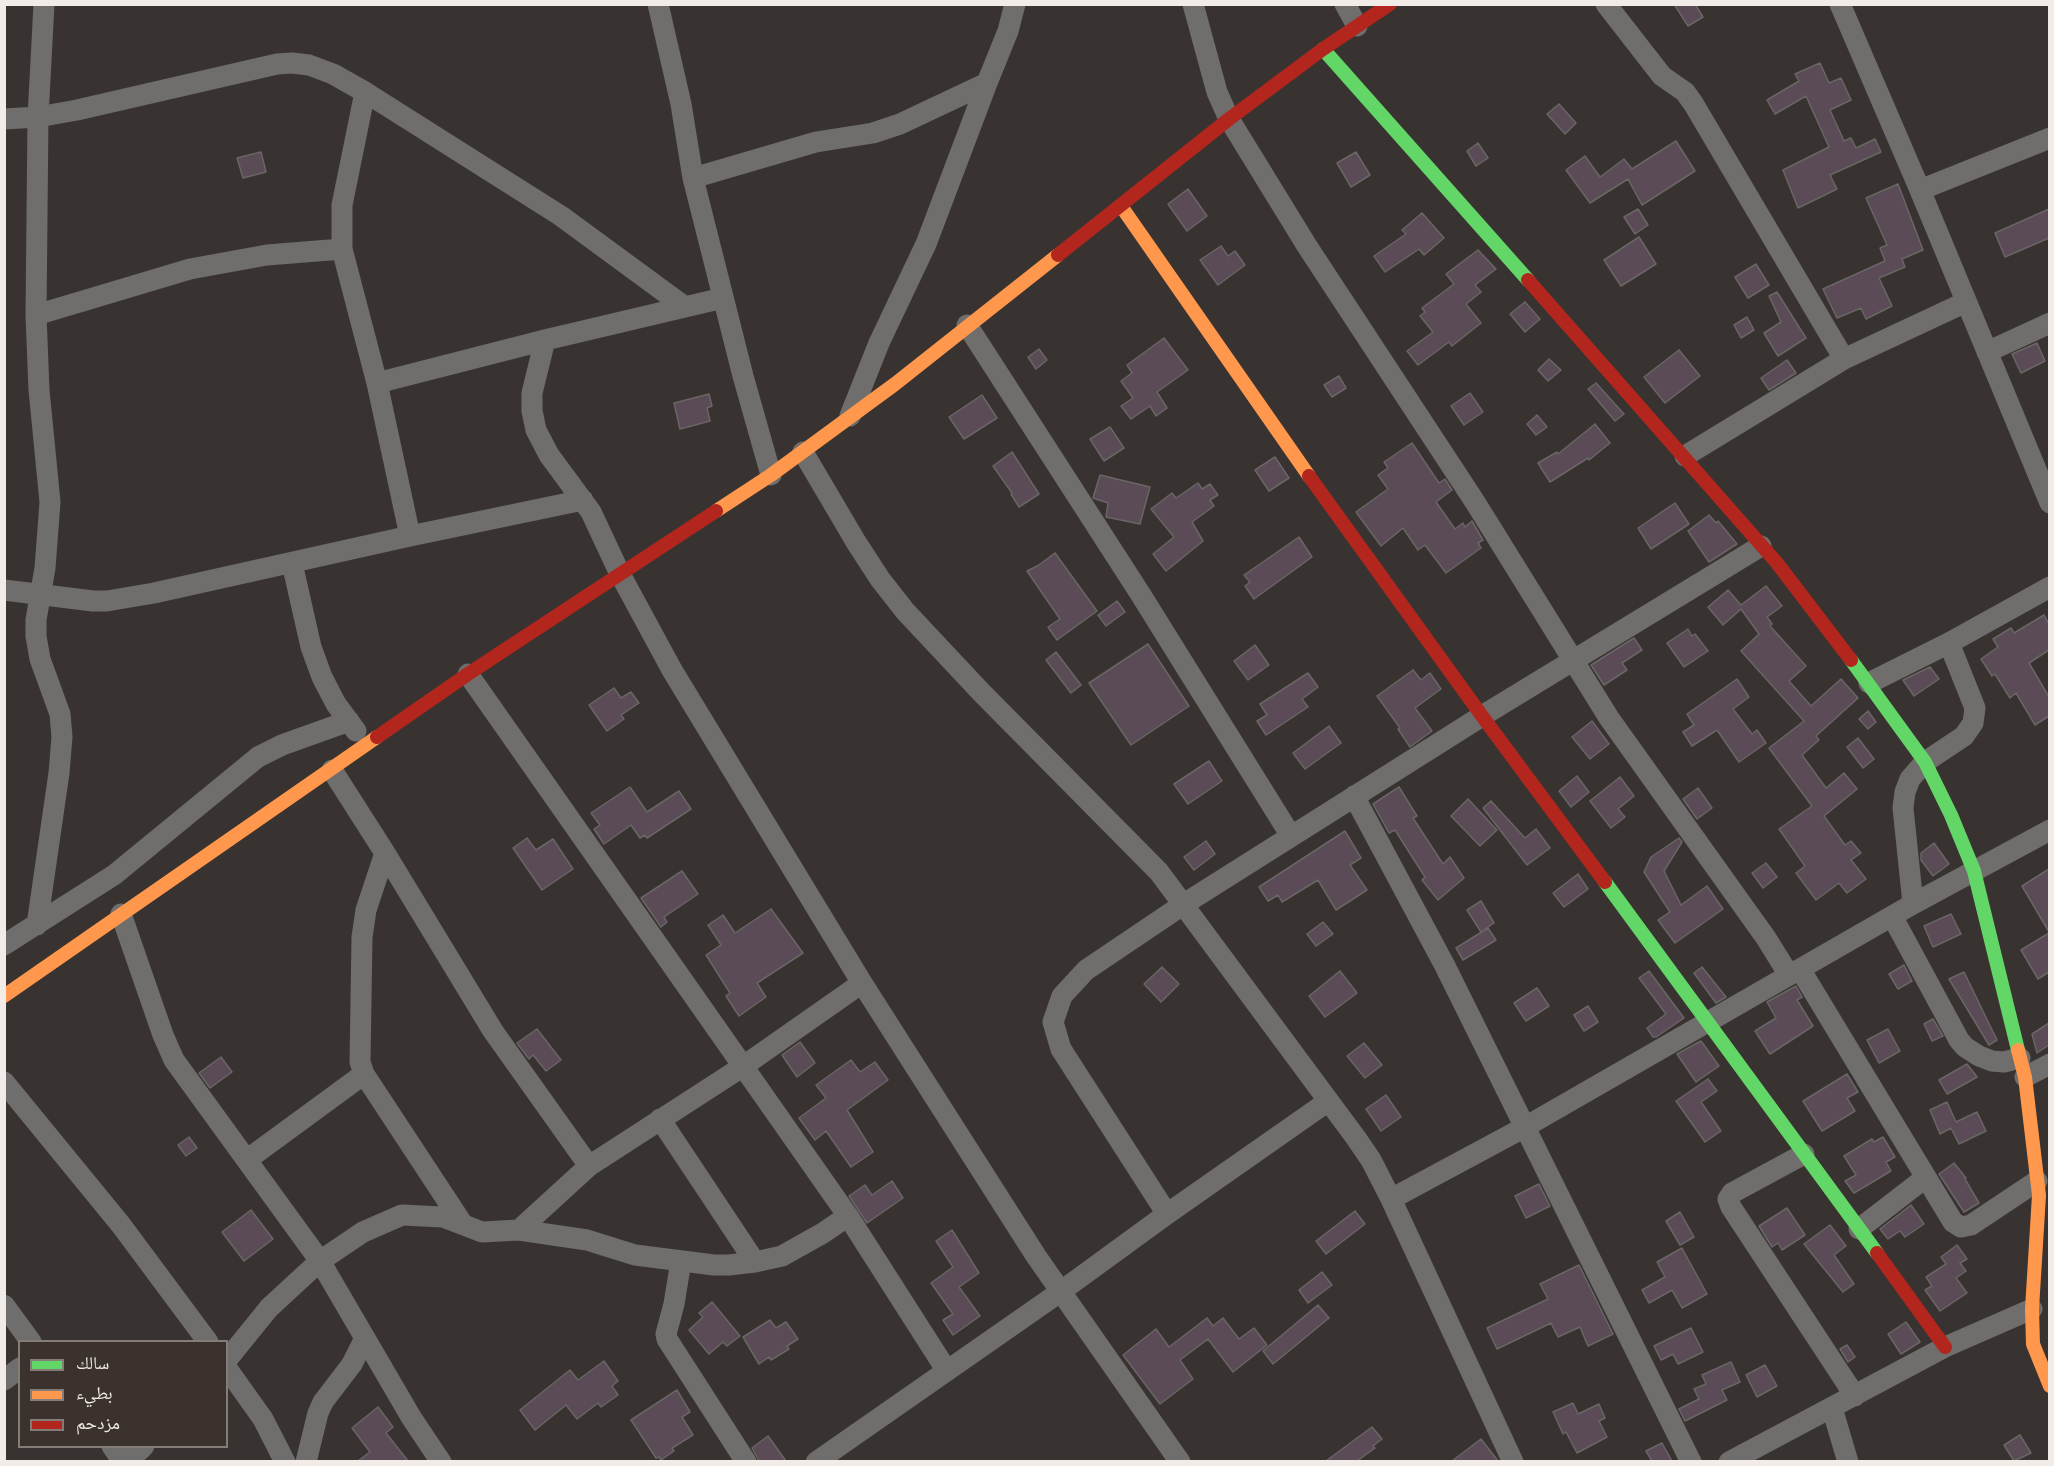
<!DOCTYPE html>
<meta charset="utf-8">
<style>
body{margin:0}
#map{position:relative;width:2054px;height:1466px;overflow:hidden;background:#383330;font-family:"Roboto Serif","Noto Naskh Arabic",serif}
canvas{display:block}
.frame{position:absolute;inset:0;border:6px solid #f1ece8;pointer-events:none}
.legend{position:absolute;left:18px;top:1340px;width:210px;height:108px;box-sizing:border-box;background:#3b322d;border:2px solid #847c78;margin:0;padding:8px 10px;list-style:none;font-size:18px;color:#f1ece8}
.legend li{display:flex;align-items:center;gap:12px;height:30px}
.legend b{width:30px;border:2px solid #847c78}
</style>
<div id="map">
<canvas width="2054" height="1466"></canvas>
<div class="frame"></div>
<ul class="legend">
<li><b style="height:8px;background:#63d668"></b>سالك</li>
<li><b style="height:8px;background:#ff974d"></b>بطيء</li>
<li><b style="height:8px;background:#b3261e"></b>مزدحم</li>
</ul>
</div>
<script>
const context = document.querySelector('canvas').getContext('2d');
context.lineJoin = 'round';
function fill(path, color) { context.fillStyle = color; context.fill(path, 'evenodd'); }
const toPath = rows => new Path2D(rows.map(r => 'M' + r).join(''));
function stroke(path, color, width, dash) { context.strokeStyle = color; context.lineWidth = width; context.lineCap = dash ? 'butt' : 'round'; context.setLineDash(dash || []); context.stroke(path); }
const building = toPath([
 [1674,4,1695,4,1703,17,1688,26,1674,4],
 [1820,63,1829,83,1841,78,1851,100,1830,110,1844,141,1851,138,1856,148,1875,139,1881,152,1830,175,1837,189,1798,208,1783,170,1829,147,1806,96,1775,114,1767,100,1799,81,1795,74,1820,63],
 [1559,104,1576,123,1565,134,1547,114,1559,104],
 [1676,141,1695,171,1642,205,1628,179,1590,203,1566,170,1585,156,1600,177,1624,159,1632,169,1676,141],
 [1478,143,1488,158,1476,166,1467,151,1478,143],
 [261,152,266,172,243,178,237,158,261,152],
 [1356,152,1370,175,1351,187,1337,163,1356,152],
 [1898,184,1923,250,1902,259,1905,267,1879,278,1892,306,1866,319,1861,308,1837,318,1823,289,1885,261,1880,248,1887,245,1866,198,1898,184],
 [1188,189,1207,216,1187,231,1168,204,1188,189],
 [1638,209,1648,225,1635,234,1624,217,1638,209],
 [2049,209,2049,238,2005,257,1995,233,2049,209],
 [1422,213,1444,238,1424,255,1419,249,1385,272,1374,256,1406,234,1402,230,1422,213],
 [1639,237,1656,264,1621,286,1604,260,1639,237],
 [1221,246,1228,256,1235,251,1245,265,1218,285,1200,260,1221,246],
 [1478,250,1496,269,1475,285,1481,292,1466,304,1481,323,1452,346,1449,342,1418,365,1407,351,1433,332,1420,316,1425,312,1422,308,1454,284,1446,274,1478,250],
 [1756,264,1769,285,1748,298,1735,277,1756,264],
 [1777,292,1806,338,1778,356,1764,333,1781,322,1769,296,1777,292],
 [1525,302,1540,319,1525,332,1510,314,1525,302],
 [1747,317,1754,330,1741,338,1734,325,1747,317],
 [1164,338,1188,370,1157,392,1167,408,1156,416,1150,406,1131,419,1121,406,1133,398,1121,381,1132,373,1127,365,1164,338],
 [2037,343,2045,361,2021,373,2012,354,2037,343],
 [1039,349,1047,360,1036,369,1028,357,1039,349],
 [1679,350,1700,376,1665,403,1644,377,1679,350],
 [1549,359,1561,370,1548,381,1538,370,1549,359],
 [1787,360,1796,373,1769,390,1761,378,1787,360],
 [1339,376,1346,388,1332,397,1324,385,1339,376],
 [1596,383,1624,414,1615,421,1588,389,1596,383],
 [1470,393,1483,412,1464,425,1451,406,1470,393],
 [709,394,712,406,707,408,710,421,680,429,674,403,709,394],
 [982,395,997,418,964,439,949,417,982,395],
 [1537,415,1547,427,1536,435,1527,424,1537,415],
 [1595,424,1610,443,1589,460,1588,458,1550,482,1538,463,1557,452,1558,454,1595,424],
 [1110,427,1124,448,1104,461,1090,439,1110,427],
 [1412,443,1439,483,1445,479,1452,490,1436,502,1455,529,1463,523,1465,527,1472,521,1483,540,1478,543,1481,548,1446,573,1425,545,1418,550,1403,528,1381,546,1356,512,1388,489,1378,475,1388,468,1384,462,1412,443],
 [1012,452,1039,494,1019,507,1011,494,1012,493,993,466,1012,452],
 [1275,457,1289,478,1269,491,1255,470,1275,457],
 [1100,475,1150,487,1140,524,1106,517,1108,503,1093,498,1100,475],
 [1198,483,1202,489,1210,484,1218,495,1210,500,1214,506,1192,522,1203,541,1166,571,1153,554,1174,537,1151,509,1172,493,1176,498,1198,483],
 [1675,503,1689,524,1651,549,1638,528,1675,503],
 [1709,515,1716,523,1718,521,1737,544,1709,562,1688,531,1709,515],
 [1299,537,1312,557,1254,599,1245,586,1250,582,1244,575,1299,537],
 [1055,553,1097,611,1057,640,1048,627,1060,619,1027,571,1039,565,1055,553],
 [1766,586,1782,606,1767,617,1772,624,1770,626,1806,666,1789,681,1811,706,1841,679,1858,698,1816,736,1819,740,1802,755,1826,788,1844,773,1857,789,1824,816,1845,845,1851,841,1861,853,1851,860,1866,879,1847,893,1839,883,1816,900,1796,873,1805,866,1779,829,1812,806,1769,748,1804,721,1741,651,1759,634,1741,609,1723,625,1708,607,1728,590,1741,605,1766,586],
 [1117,601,1125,612,1106,626,1098,615,1117,601],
 [2044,615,2049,624,2049,650,2029,663,2049,697,2049,716,2035,725,2016,693,2010,698,1995,674,1992,676,1981,659,1998,647,1993,639,2011,628,2014,633,2044,615],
 [1688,629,1692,636,1695,634,1708,651,1684,667,1667,643,1688,629],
 [1634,638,1642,650,1622,663,1627,670,1604,685,1591,665,1634,638],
 [1148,644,1189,706,1131,745,1089,683,1148,644],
 [1255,645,1269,665,1248,680,1234,661,1255,645],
 [1056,652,1081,685,1071,693,1046,660,1056,652],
 [1930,667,1939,679,1914,696,1903,680,1930,667],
 [1413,670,1421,680,1430,673,1441,689,1415,708,1432,731,1410,747,1398,729,1400,728,1377,696,1413,670],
 [1308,673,1318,687,1302,699,1308,707,1266,735,1257,721,1267,715,1260,704,1308,673],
 [1737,679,1749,697,1733,709,1752,734,1757,730,1766,743,1739,762,1717,730,1692,746,1683,732,1694,725,1687,714,1737,679],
 [614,688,621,698,631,692,639,703,621,715,624,719,607,731,589,705,614,688],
 [1868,711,1876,722,1868,729,1859,719,1868,711],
 [1592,721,1609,744,1590,759,1572,737,1592,721],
 [1329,726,1341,743,1305,769,1293,753,1329,726],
 [1858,738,1874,759,1863,768,1847,747,1858,738],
 [1209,761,1222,781,1188,804,1174,784,1209,761],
 [1577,776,1589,792,1571,807,1559,791,1577,776],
 [1620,777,1634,796,1618,809,1625,817,1611,828,1590,801,1620,777],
 [630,787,647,812,679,791,691,809,647,838,645,835,640,838,631,825,604,844,594,829,600,825,591,813,630,787],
 [1399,787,1417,816,1413,818,1443,864,1450,857,1464,878,1438,900,1422,880,1425,877,1395,830,1389,833,1373,804,1399,787],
 [1698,788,1712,808,1697,819,1683,799,1698,788],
 [1468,799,1497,830,1480,846,1451,816,1468,799],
 [1491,801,1525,838,1536,829,1550,848,1527,865,1483,808,1491,801],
 [1345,831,1361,858,1350,865,1367,890,1336,910,1318,880,1282,902,1278,895,1268,901,1259,887,1345,831],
 [527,838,536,850,553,839,573,869,542,890,513,848,527,838],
 [1679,838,1682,842,1664,871,1681,905,1707,886,1723,909,1675,943,1658,920,1670,912,1644,872,1651,857,1679,838],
 [1206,841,1215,854,1194,870,1184,857,1206,841],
 [1934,843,1949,864,1933,876,1921,860,1921,853,1934,843],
 [1766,863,1777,877,1763,888,1752,873,1766,863],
 [2049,869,2049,932,2022,886,2049,869],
 [682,871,698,894,664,917,667,922,661,927,641,898,682,871],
 [1578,874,1588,889,1564,907,1553,893,1578,874],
 [1481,901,1494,923,1481,932,1467,910,1481,901],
 [771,909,803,953,757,983,766,997,739,1016,726,996,730,993,706,955,721,945,708,925,723,915,735,933,771,909],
 [1951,914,1961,934,1933,947,1924,926,1951,914],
 [1323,922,1333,934,1316,946,1307,934,1323,922],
 [1488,928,1496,940,1463,960,1456,948,1488,928],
 [2049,933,2049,972,2038,979,2021,950,2049,933],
 [1904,965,1912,981,1898,989,1889,974,1904,965],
 [1162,967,1179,984,1161,1002,1144,984,1162,967],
 [1702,967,1726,997,1716,1003,1694,973,1702,967],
 [1340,971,1357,993,1325,1017,1309,996,1340,971],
 [1649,971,1684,1018,1656,1037,1653,1037,1647,1028,1666,1014,1639,978,1649,971],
 [1964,972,1997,1040,1989,1045,1949,979,1964,972],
 [1796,986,1802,997,1797,1000,1813,1026,1770,1054,1755,1031,1776,1018,1767,1002,1796,986],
 [1537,988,1549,1006,1526,1021,1514,1003,1537,988],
 [1588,1006,1598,1022,1584,1031,1574,1015,1588,1006],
 [1933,1019,1943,1036,1932,1041,1924,1024,1933,1019],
 [2049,1023,2049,1045,2037,1053,2032,1034,2049,1023],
 [537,1029,561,1060,546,1071,533,1055,529,1059,517,1043,537,1029],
 [1888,1029,1900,1051,1879,1063,1867,1040,1888,1029],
 [1701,1041,1719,1066,1696,1082,1677,1054,1701,1041],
 [800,1042,815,1063,797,1077,782,1055,800,1042],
 [1364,1043,1382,1065,1365,1078,1347,1056,1364,1043],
 [221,1057,232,1072,210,1088,199,1073,221,1057],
 [851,1060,860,1072,875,1062,888,1080,847,1110,873,1152,851,1167,826,1131,815,1140,799,1118,826,1098,816,1085,851,1060],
 [1967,1064,1977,1077,1947,1094,1939,1080,1967,1064],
 [1847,1074,1858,1092,1847,1098,1855,1111,1822,1131,1803,1101,1847,1074],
 [1708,1079,1717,1091,1701,1102,1721,1131,1705,1142,1676,1101,1708,1079],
 [1386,1095,1401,1117,1381,1131,1366,1109,1386,1095],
 [1947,1102,1956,1122,1977,1112,1986,1131,1959,1144,1951,1128,1940,1134,1930,1110,1947,1102],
 [189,1137,197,1148,186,1156,178,1145,189,1137],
 [1883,1137,1895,1157,1886,1162,1891,1171,1854,1193,1845,1181,1856,1175,1844,1156,1872,1139,1874,1142,1883,1137],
 [1954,1163,1966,1178,1965,1179,1979,1203,1964,1212,1939,1174,1954,1163],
 [892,1181,903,1198,867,1223,849,1196,865,1185,872,1195,892,1181],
 [1539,1184,1550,1206,1526,1218,1515,1196,1539,1184],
 [1911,1205,1924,1224,1905,1237,1900,1231,1888,1239,1880,1229,1911,1205],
 [1787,1208,1805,1235,1782,1250,1778,1243,1772,1247,1759,1226,1787,1208],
 [251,1210,273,1239,244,1261,222,1232,251,1210],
 [1355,1211,1365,1224,1326,1254,1316,1241,1355,1211],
 [1680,1212,1694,1237,1680,1245,1666,1221,1680,1212],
 [1830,1225,1846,1246,1834,1255,1854,1284,1843,1292,1804,1244,1830,1225],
 [952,1230,979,1273,959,1287,980,1316,953,1335,943,1320,953,1314,931,1283,953,1267,936,1241,952,1230],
 [1957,1245,1967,1259,1960,1263,1966,1271,1956,1278,1967,1293,1940,1311,1925,1290,1932,1286,1926,1277,1946,1264,1941,1257,1957,1245],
 [1682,1248,1707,1294,1682,1308,1672,1290,1649,1303,1642,1290,1665,1277,1657,1262,1682,1248],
 [1579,1265,1613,1334,1588,1346,1580,1327,1558,1337,1551,1323,1497,1349,1487,1328,1548,1299,1540,1284,1579,1265],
 [1322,1272,1332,1285,1308,1303,1299,1290,1322,1272],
 [712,1302,740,1336,727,1346,723,1342,709,1354,689,1330,703,1317,699,1313,712,1302],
 [1318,1305,1329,1318,1273,1364,1263,1351,1318,1305],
 [1207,1318,1213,1326,1223,1318,1239,1339,1254,1328,1267,1345,1233,1372,1208,1339,1180,1360,1193,1379,1160,1404,1123,1355,1156,1329,1169,1347,1207,1318],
 [770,1320,776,1328,786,1322,798,1339,787,1346,789,1349,771,1360,769,1357,759,1364,743,1337,770,1320],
 [1906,1322,1920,1342,1901,1354,1888,1334,1906,1322],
 [1691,1328,1703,1352,1678,1364,1673,1354,1661,1360,1654,1346,1691,1328],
 [1847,1345,1855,1357,1848,1362,1840,1349,1847,1345],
 [604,1361,618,1381,612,1386,618,1395,601,1407,598,1403,577,1419,566,1405,535,1430,520,1410,570,1370,578,1380,604,1361],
 [1731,1362,1740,1382,1722,1390,1727,1400,1685,1421,1679,1409,1699,1399,1694,1389,1706,1384,1702,1375,1731,1362],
 [1765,1365,1777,1386,1757,1397,1746,1375,1765,1365],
 [677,1390,690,1412,682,1417,693,1435,672,1448,674,1451,661,1460,659,1457,656,1458,631,1420,677,1390],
 [1573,1403,1578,1414,1599,1404,1605,1418,1599,1421,1607,1437,1577,1453,1566,1432,1563,1434,1553,1412,1573,1403],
 [378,1407,393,1427,386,1433,408,1461,358,1461,370,1452,352,1428,378,1407],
 [1372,1427,1382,1439,1373,1446,1375,1448,1357,1461,1326,1461,1372,1427],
 [2020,1435,2031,1453,2014,1461,2004,1445,2020,1435],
 [768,1436,786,1461,759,1461,752,1448,768,1436],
 [1481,1439,1498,1461,1452,1461,1481,1439],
 [1662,1443,1672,1461,1652,1461,1646,1451,1662,1443]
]);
fill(building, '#5a4b56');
stroke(building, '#696665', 1.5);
stroke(toPath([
 [658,4,681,104,693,178],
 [1193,4,1217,92,1229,119,1307,246,1475,502,1609,718,1766,938,1789,975],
 [1345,4,1357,26],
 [1606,4,1662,76,1685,92,1693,103,1844,359],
 [1840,4,1920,190,2050,503],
 [365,92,342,205,342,249,377,383,410,536],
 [4,119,38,117,77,110,277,64,292,63,309,65,333,74,365,92,561,216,685,307],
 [1920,190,2050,138],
 [36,315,190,269,267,255,342,249],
 [967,325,1141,595,1291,836],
 [545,340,532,393,532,411,536,430,549,455,591,512,620,574,672,670,862,983,1036,1256,1180,1462],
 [1987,352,2050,323],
 [377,383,545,340,723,298],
 [850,416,879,343,926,244,987,83,1008,31,1015,4],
 [803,452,856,542,880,579,905,611,981,692,1159,872,1356,1138,1371,1160,1391,1199,1513,1462],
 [1685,456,1844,359,1966,302],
 [771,475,743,376,693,178,816,142,873,133,900,124,987,83],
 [292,563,311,647,322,677,336,704,356,731],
 [4,590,93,601,107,601,154,593,410,536,583,500],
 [468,674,848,1216,947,1371],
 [1869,683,1949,643,2050,587],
 [332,770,385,853,493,1031,589,1166],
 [1354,796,1445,966,1691,1462],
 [385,853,366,910,362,937,360,1062,364,1074,462,1223],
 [1913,904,1903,808,1905,792,1910,779,1925,762,1964,736,1973,723,1975,708,1949,643],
 [121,914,163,1035,174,1060,320,1261,411,1417,441,1462],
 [1892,916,1959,1040,1965,1047,1979,1056,1992,1061,2004,1062,2020,1058],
 [37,925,59,773,62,737,60,714,40,659,36,636,36,620,45,568,50,502,39,390,36,315,38,117,44,4],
 [4,945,114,875,258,757,282,745,349,721],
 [1800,969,1953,1222,1961,1227,1971,1225,2037,1181],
 [2025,1077,2050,1064],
 [4,1082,121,1225,208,1342],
 [660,1119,755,1262],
 [1804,1154,1732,1193,1728,1199,1731,1207,1855,1396],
 [248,1159,364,1074],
 [1391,1199,1525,1127,1913,904,2050,830],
 [1167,1214,1061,1049,1053,1022,1062,996,1086,970,1184,904,1482,716,1761,546],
 [1859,1229,1925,1178],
 [519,1230,587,1240,635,1255,714,1265,729,1265,755,1262,782,1256,823,1233,848,1216],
 [681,1261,674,1304,666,1334,667,1339,746,1462],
 [4,1305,31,1342],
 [226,1361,269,1308,296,1283,320,1261,363,1232,402,1215,443,1217,482,1232,519,1230,589,1166,742,1067,862,983],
 [226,1367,263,1419,285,1462],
 [4,1380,20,1368],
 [1832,1408,1848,1462],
 [112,1446,123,1462],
 [127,1462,144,1446],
 [306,1462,318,1413,323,1402,352,1364,365,1338],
 [816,1462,1060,1292,1167,1214,1327,1102],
 [1729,1462,1945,1347,2032,1309]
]), '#6f6e6c', 21);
stroke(toPath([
 [1323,49,1528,280],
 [1851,660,1925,762,1951,815,1974,871,2018,1050],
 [1605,882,1877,1253]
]), '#63d668', 14);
stroke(toPath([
 [1121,206,1309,476],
 [716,511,771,475,895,384,1058,255],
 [4,996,377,737],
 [2018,1050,2025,1077,2039,1195,2032,1309,2033,1344,2050,1386]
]), '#ff974d', 14);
stroke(toPath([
 [1058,255,1229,119,1323,49,1390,4],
 [1528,280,1777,563,1851,660],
 [1309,476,1482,716,1605,882],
 [377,737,468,674,716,511],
 [1877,1253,1945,1347]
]), '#b3261e', 14);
</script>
